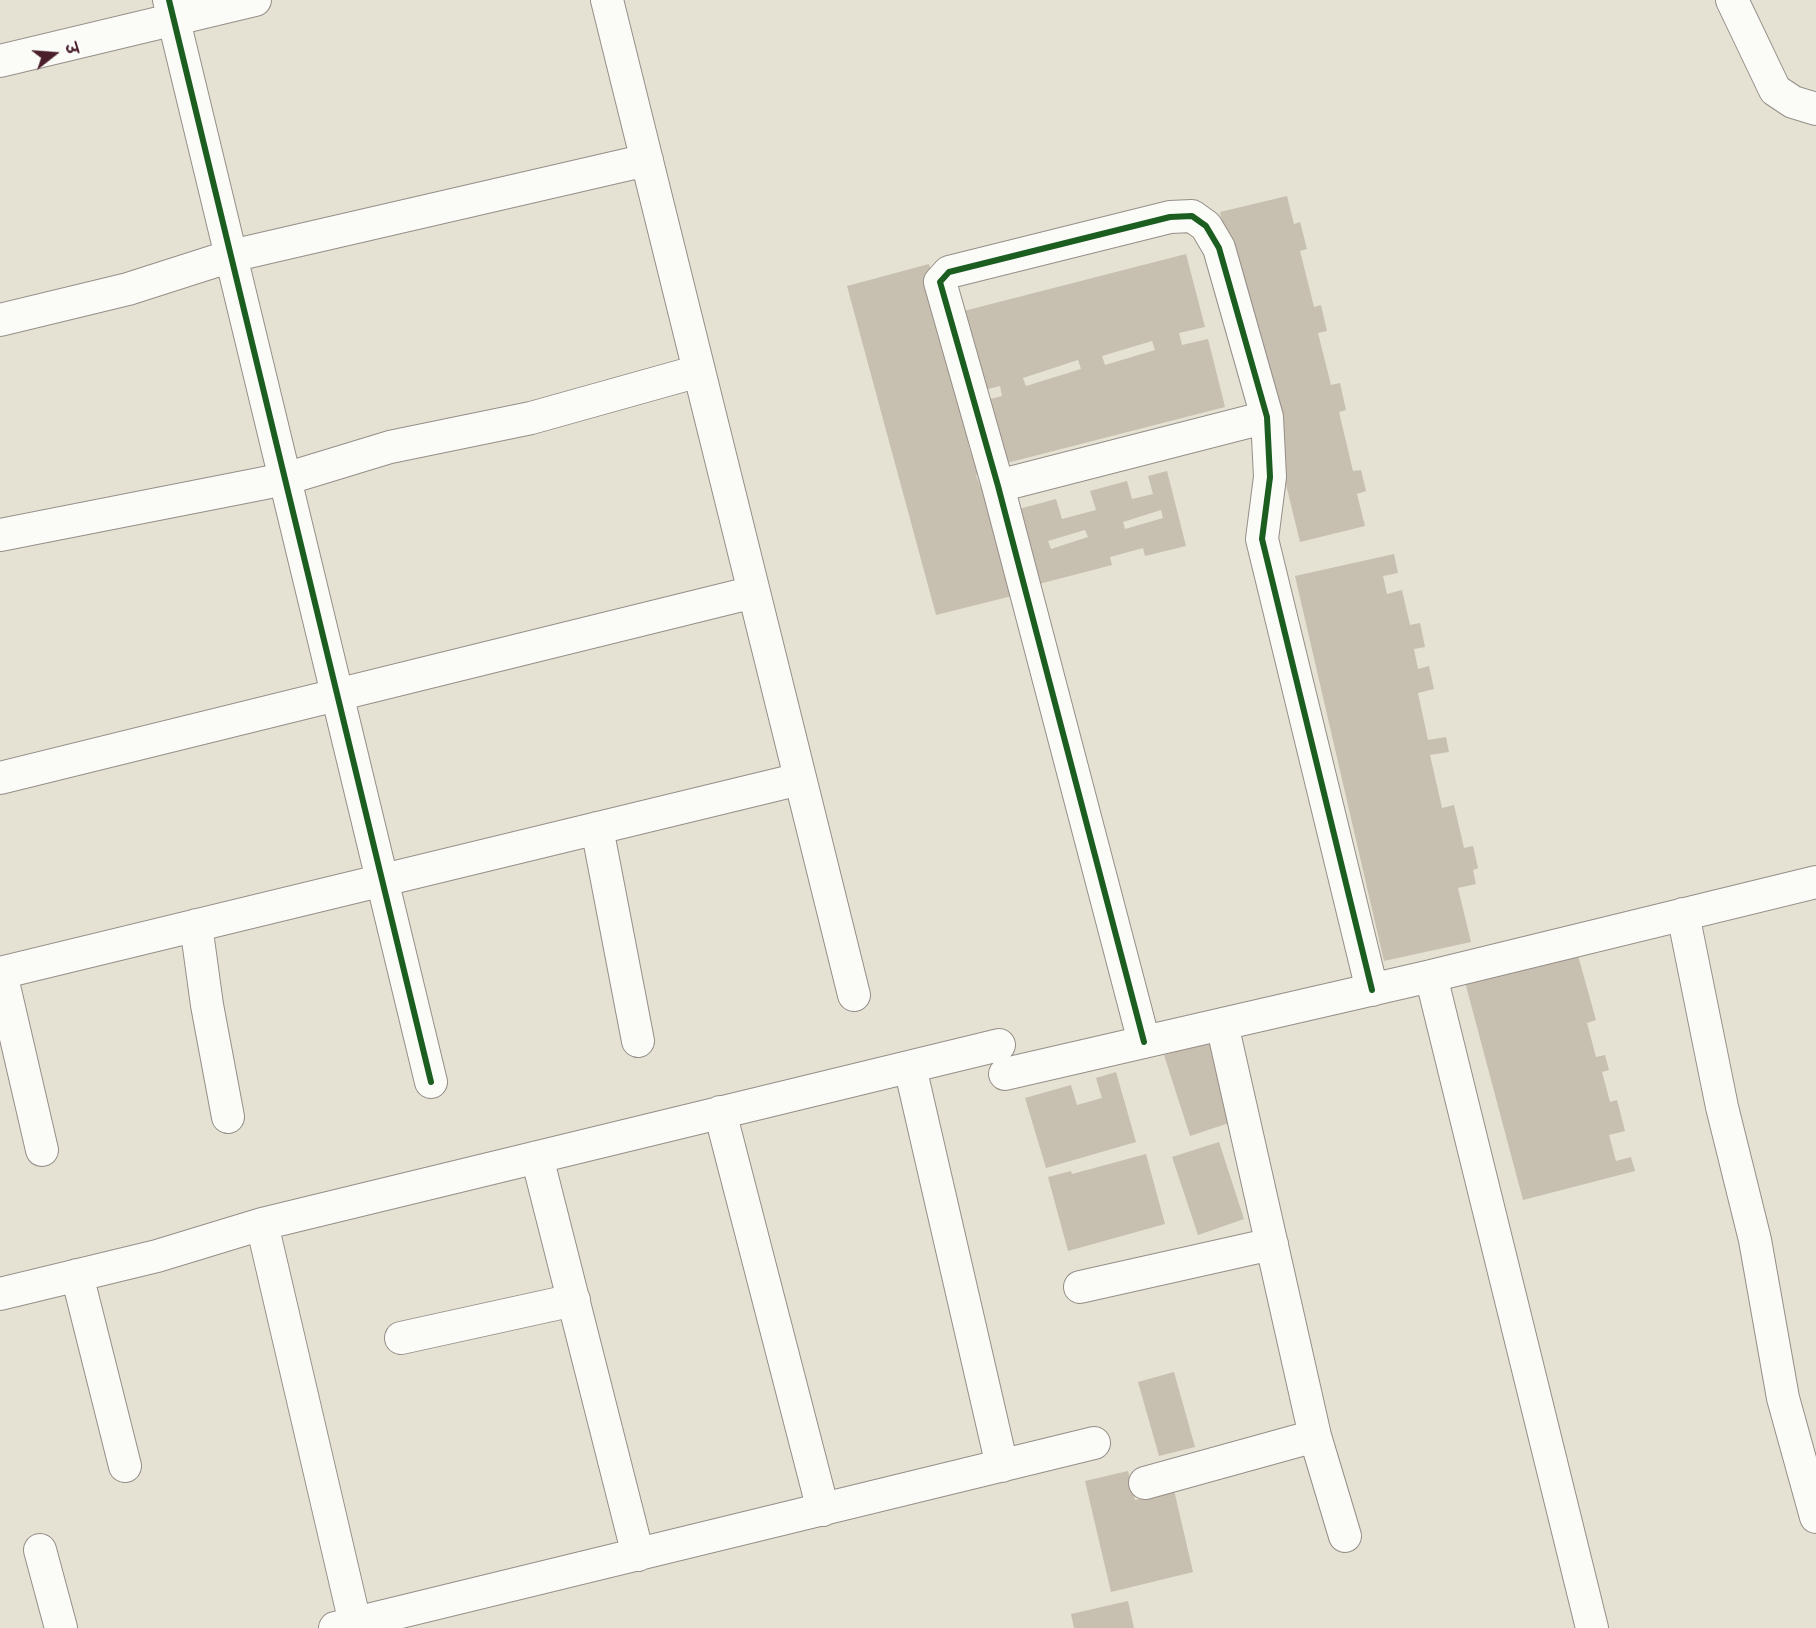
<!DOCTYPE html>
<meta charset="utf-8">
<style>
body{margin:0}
#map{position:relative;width:1816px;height:1628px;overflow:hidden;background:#e5e2d3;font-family:Caveat,"Playpen Sans Deva",sans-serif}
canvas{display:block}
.north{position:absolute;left:24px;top:24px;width:60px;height:60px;-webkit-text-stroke:4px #fff;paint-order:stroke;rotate:73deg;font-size:16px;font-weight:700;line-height:24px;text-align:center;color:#4a1f2b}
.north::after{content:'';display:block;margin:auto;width:21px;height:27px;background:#4a1f2b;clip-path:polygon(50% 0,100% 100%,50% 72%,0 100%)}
</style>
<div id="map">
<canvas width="1816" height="1628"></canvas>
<div class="north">उ</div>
</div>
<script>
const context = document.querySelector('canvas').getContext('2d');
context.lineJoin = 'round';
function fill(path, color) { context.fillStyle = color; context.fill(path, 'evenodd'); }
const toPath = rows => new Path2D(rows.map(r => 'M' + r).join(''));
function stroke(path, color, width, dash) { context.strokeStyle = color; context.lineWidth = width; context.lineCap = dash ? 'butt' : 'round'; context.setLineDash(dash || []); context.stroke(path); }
fill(toPath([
 [1287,196,1294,224,1300,222,1307,249,1300,251,1314,307,1321,305,1327,331,1318,333,1331,385,1340,383,1346,410,1339,412,1353,471,1361,470,1366,491,1357,494,1365,526,1300,542,1220,212],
 [1186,254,1205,327,1179,333,1182,345,1208,339,1225,407,995,466,979,402,1002,396,1000,386,976,392,956,313],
 [1152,341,1155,350,1105,365,1102,356],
 [1078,360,1081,369,1026,386,1023,378],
 [929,264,976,441,968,443,971,454,979,452,984,473,976,475,980,486,987,485,1016,595,936,615,847,286],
 [1167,471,1186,546,1145,556,1143,548,1110,557,1112,565,1039,584,1019,509,1056,499,1062,519,1096,510,1090,491,1127,481,1132,499,1153,494,1148,476],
 [1161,510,1163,518,1125,529,1123,522],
 [1085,530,1088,537,1051,549,1048,541],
 [1394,554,1398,573,1383,576,1387,594,1402,590,1410,625,1420,623,1425,647,1414,649,1418,669,1429,666,1434,689,1418,693,1428,740,1446,737,1449,752,1430,755,1442,808,1454,805,1464,848,1473,846,1478,868,1473,870,1476,884,1458,888,1471,942,1384,961,1295,576],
 [1577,952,1596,1020,1587,1023,1596,1057,1605,1055,1609,1070,1602,1072,1610,1102,1617,1100,1625,1131,1609,1135,1616,1161,1631,1157,1635,1171,1523,1200,1465,982,1549,960,1550,963,1569,959,1568,955],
 [1212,1040,1238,1120,1190,1136,1164,1055],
 [1116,1072,1136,1142,1046,1168,1025,1098,1071,1085,1077,1105,1102,1098,1096,1078],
 [1219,1142,1244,1219,1198,1235,1172,1157],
 [1146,1154,1165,1224,1068,1251,1048,1177,1071,1171,1072,1174],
 [1174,1372,1195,1447,1159,1456,1138,1382],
 [1128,1471,1135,1500,1174,1490,1193,1572,1111,1592,1085,1481],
 [1128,1601,1134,1628,1074,1628,1071,1614]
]), '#c7bfb0');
const street = toPath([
 [169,0,431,1082],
 [607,0,854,995],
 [1732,0,1775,90,1793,102,1816,109],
 [0,61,255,0],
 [0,320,128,289,231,256,647,160],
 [998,486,1267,417],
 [0,535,285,479,390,447,531,418,699,371],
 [0,778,754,592],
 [597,828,638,1041],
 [1683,914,1722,1107,1755,1240,1783,1398,1816,1517],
 [196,925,207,1005,228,1117],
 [0,973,800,779],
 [1,973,42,1150],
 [1431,976,1816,882],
 [1222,1024,1315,1436,1345,1536],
 [1144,1042,998,486,940,282,949,272,1170,217,1192,216,1206,226,1219,248,1267,417,1270,477,1262,539,1372,990],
 [910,1067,1002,1466],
 [1005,1074,1431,976,1592,1628],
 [720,1112,823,1510],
 [537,1157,638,1555],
 [262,1224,999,1045],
 [77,1275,125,1466],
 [1080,1287,1272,1244],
 [0,1294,157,1256,262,1224,355,1623],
 [401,1338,574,1300],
 [1145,1483,1315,1436],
 [40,1550,61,1628],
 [335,1628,1094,1443]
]);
stroke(street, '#968e88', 34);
stroke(street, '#fbfbf8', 32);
stroke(toPath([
 [169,0,431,1082],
 [1144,1042,998,486,940,282,949,272,1170,217,1192,216,1206,226,1219,248,1267,417,1270,477,1262,539,1372,990]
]), '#1b5e20', 6);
</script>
